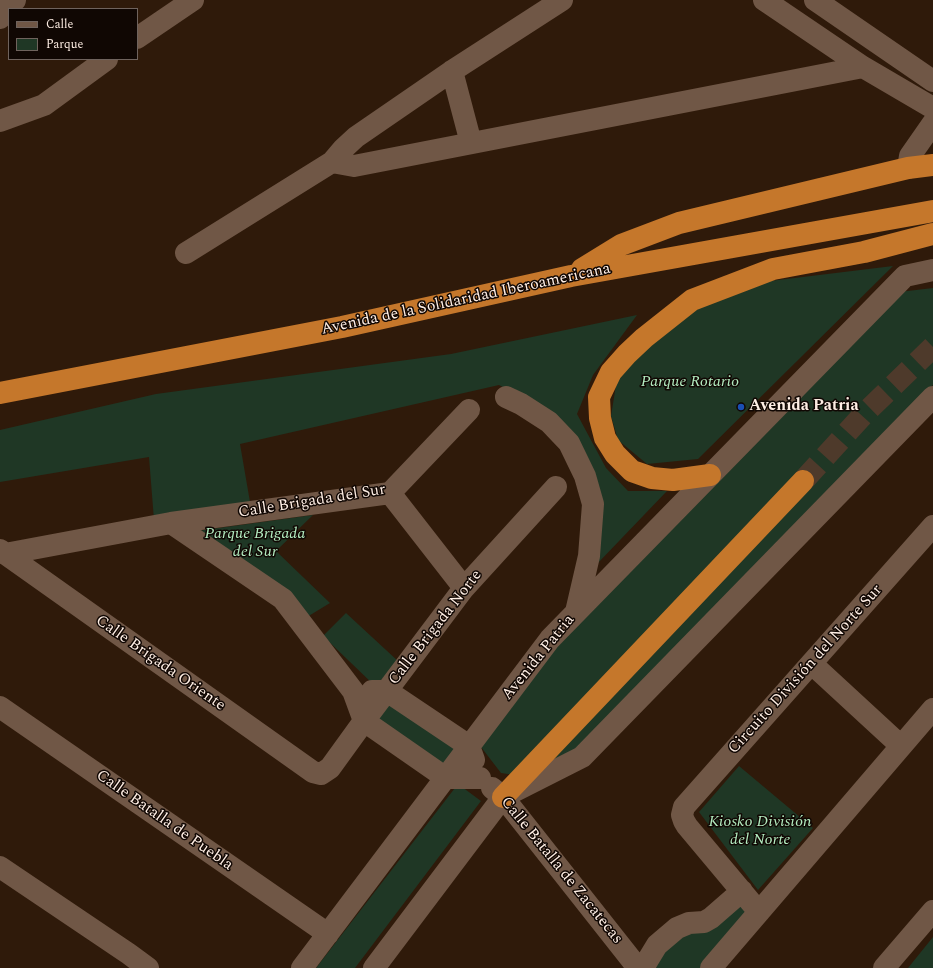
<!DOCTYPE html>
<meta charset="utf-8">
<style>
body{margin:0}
#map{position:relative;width:933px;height:968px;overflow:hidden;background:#2f1a0a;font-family:Spectral,serif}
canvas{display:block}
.legend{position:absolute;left:8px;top:8px;width:130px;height:52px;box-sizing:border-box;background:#100703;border:1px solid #6f635d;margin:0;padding:5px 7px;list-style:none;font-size:12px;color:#feeee4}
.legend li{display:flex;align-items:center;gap:8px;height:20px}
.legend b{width:20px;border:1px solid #6f635d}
</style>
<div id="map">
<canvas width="933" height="968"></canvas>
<ul class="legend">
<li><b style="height:5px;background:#705746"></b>Calle</li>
<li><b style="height:11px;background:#1f3725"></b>Parque</li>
</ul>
</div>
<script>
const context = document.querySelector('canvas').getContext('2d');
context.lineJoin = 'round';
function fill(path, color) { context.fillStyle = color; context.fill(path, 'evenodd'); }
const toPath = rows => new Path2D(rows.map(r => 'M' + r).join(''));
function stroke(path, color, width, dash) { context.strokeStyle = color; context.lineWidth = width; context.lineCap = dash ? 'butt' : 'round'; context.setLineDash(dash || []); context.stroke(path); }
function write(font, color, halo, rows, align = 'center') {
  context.font = font + ' Spectral,serif'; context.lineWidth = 3; context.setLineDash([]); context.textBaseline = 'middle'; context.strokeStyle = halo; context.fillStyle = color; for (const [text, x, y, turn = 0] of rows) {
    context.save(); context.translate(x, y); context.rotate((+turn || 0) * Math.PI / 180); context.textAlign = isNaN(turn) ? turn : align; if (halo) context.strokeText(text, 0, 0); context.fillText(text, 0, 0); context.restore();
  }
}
fill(toPath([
 [893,266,698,459,647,464,618,440,611,416,617,379,647,341,698,304,770,281],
 [933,288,933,385,913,404,578,748,529,777,501,773,481,747,554,650,899,292],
 [637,315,593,375,577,414,606,468,628,491,667,491,597,564,600,501,540,407,499,385,240,444,250,502,154,520,149,457,0,482,0,430,156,394,451,354],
 [313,515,276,551,330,603,307,617,197,531],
 [346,613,399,662,375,686,323,636],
 [387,691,469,746,448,775,364,721],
 [739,766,813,828,758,890,699,812],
 [458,784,481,801,355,968,316,968],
 [741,898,759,912,711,968,644,968,662,941],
 [933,937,933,968,908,968]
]), '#1f3725');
stroke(toPath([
 [803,481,864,414,933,347]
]), '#4e3a2b', 22, [22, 11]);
stroke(toPath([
 [764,0,863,67,933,108],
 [815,0,933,81],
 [0,18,9,5,15,0],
 [137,38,193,0],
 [452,71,471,143],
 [0,121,44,105,107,59],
 [332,162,354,166,863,67],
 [908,168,910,156,933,123],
 [186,253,332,162,343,149,356,137,452,71,562,0],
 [506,397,521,404,549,422,569,443,585,476,593,504,589,556,576,612],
 [390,493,464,588],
 [171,523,283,599,353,691,364,721,446,778,480,778],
 [0,550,313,772,321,774,330,768,364,721,464,588,556,487],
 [5,554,171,523,390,493,469,410],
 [812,664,901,746],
 [372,691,387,691,469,746,474,760],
 [0,707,328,934],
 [492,788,503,797,638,968],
 [0,867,129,954,148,968],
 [759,912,687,826,684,821,682,815,684,807,933,526],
 [302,968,550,639,905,276,933,270],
 [374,968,503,797,582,757,933,397],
 [643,968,657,945,677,928,689,923,704,922,711,918,742,891],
 [711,968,933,709],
 [884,968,933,911]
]), '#705746', 22);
stroke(toPath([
 [582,269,621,245,679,223,908,168,933,165],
 [0,393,342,327,571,276,933,211],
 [710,475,673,480,652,478,632,471,615,454,605,438,600,418,599,397,611,372,627,354,644,338,692,300,773,269,864,252,933,234],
 [503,797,803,481]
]), '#c5772b', 22);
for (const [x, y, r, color] of [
 [741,407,4,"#1a4fb4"]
]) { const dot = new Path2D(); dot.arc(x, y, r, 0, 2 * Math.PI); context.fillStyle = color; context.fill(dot); stroke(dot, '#100703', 1.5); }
write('16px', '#feeee4', '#100703', [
 ["Avenida de la Solidaridad Iberoamericana",466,300,-12],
 ["Calle Brigada del Sur",312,502,-9],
 ["Calle Brigada Norte",436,628,-52],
 ["Avenida Patria",539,658,-51],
 ["Calle Brigada Oriente",160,664,35],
 ["Circuito División del Norte Sur",806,670,-48],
 ["Calle Batalla de Puebla",164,821,35],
 ["Calle Batalla de Zacatecas",561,871,51]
]);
write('italic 16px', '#b3ecc0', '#100703', [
 ["Parque Rotario",690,383],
 ["Parque Brigada",255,535],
 ["del Sur",255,553],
 ["Kiosko División",760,823],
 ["del Norte",760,841]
]);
write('bold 16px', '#feeee4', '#100703', [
 ["Avenida Patria",749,407]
], 'left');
</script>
